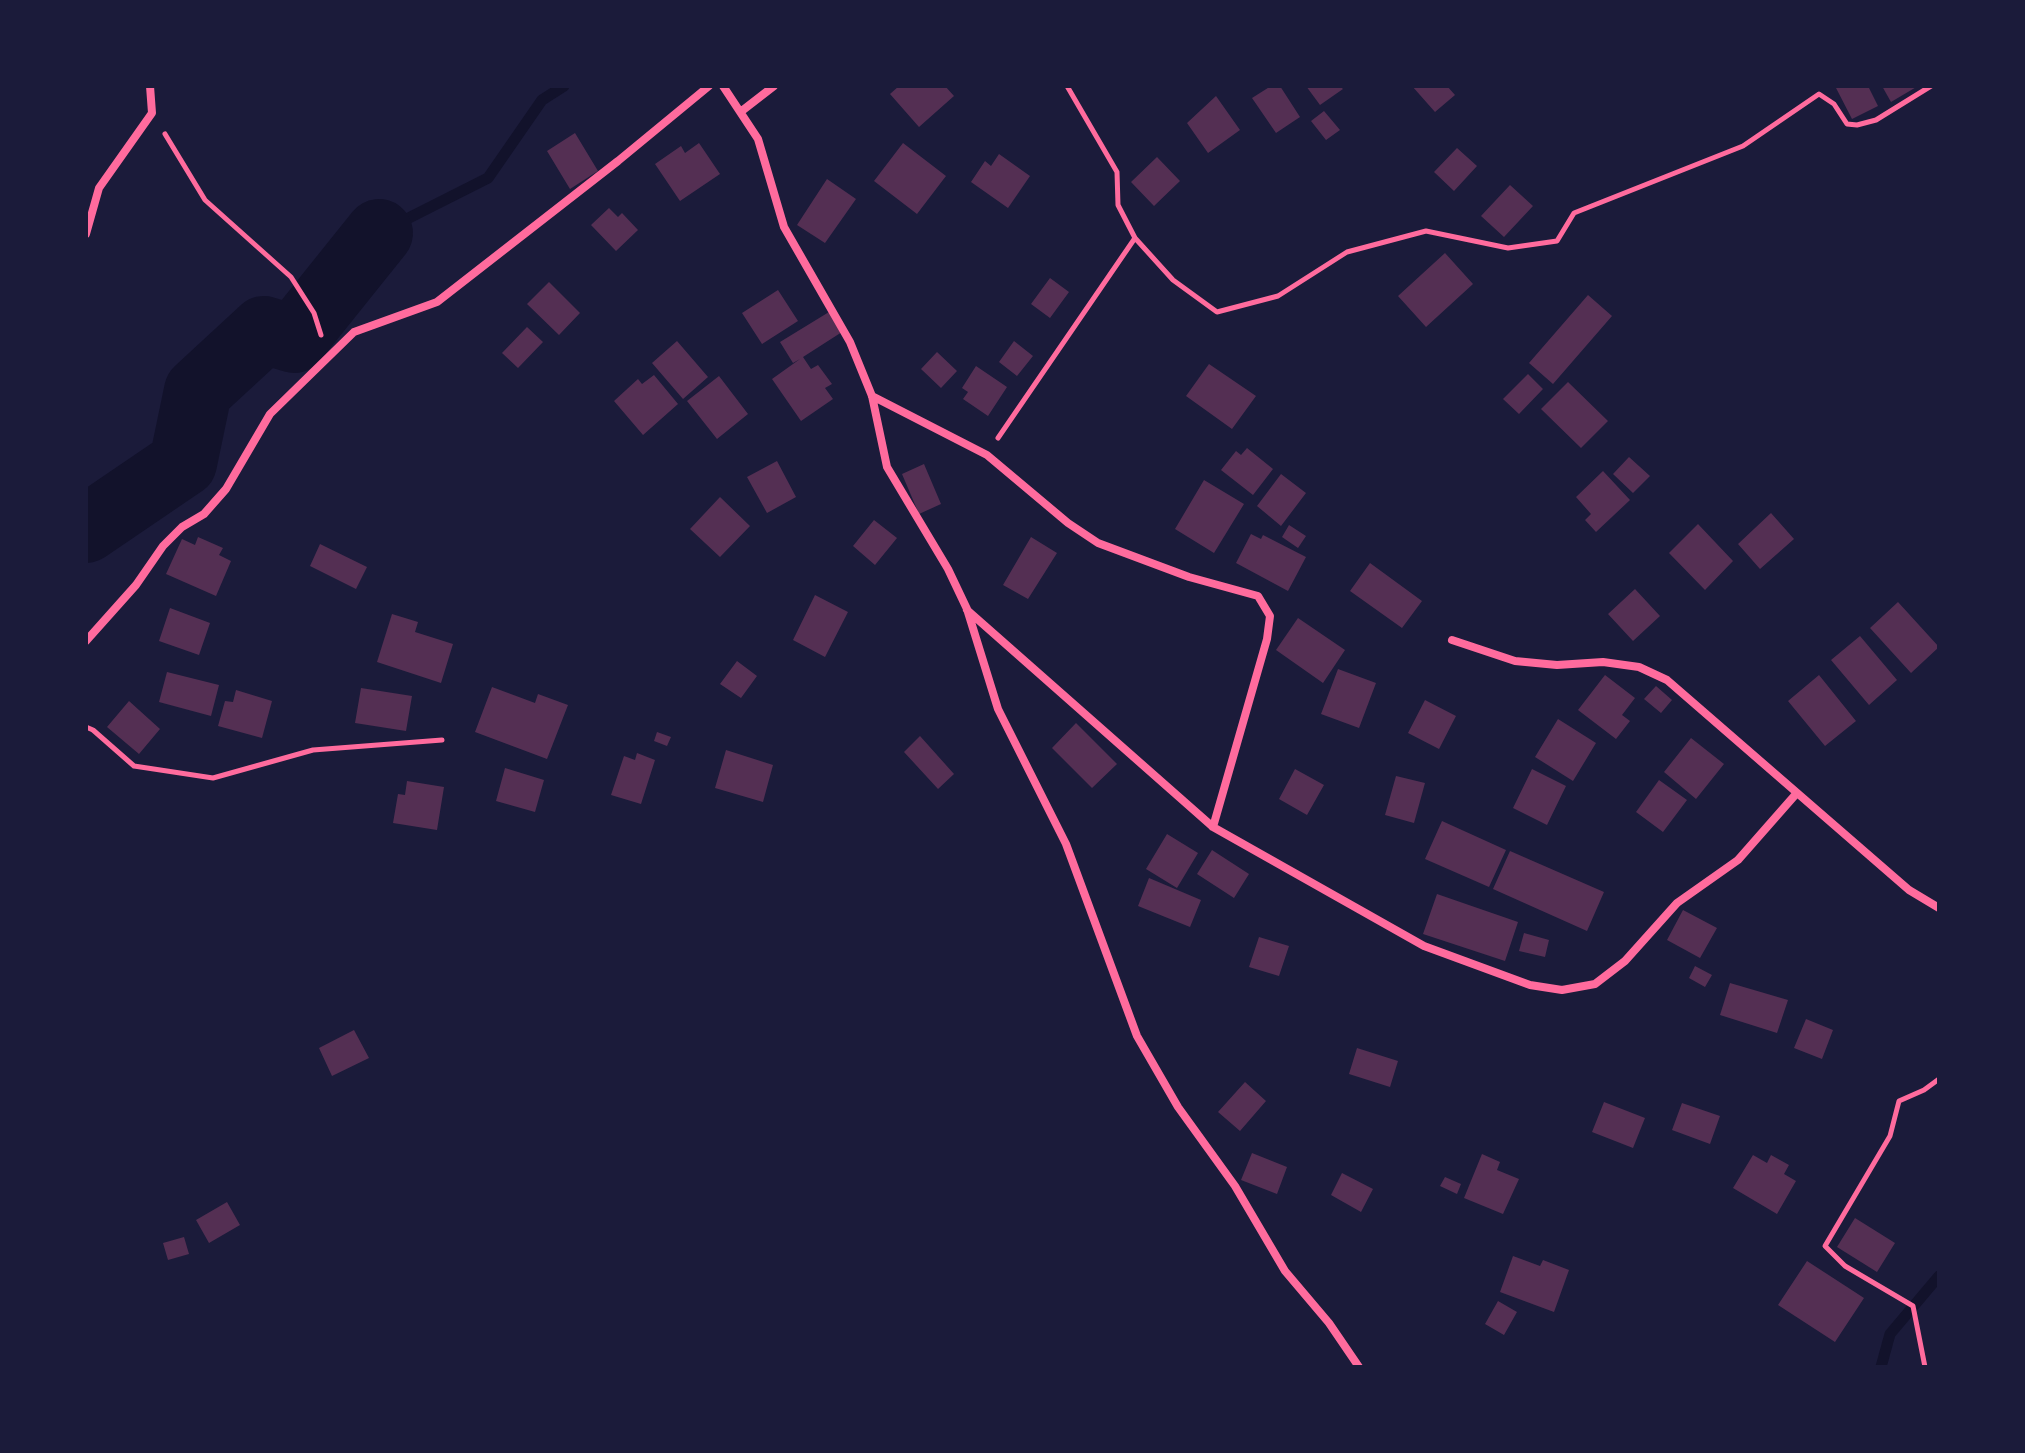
<!DOCTYPE html>
<style>
body{margin:0}
#map{position:relative;width:2025px;height:1453px;overflow:hidden;background:#1b1b3a;font-family:"DM Sans",sans-serif}
canvas{display:block}
.frame{position:absolute;inset:0;border:88px solid #1b1b3a;pointer-events:none}
</style>
<div id="map">
<canvas width="2025" height="1453"></canvas>
<div class="frame"></div>
</div>
<script>
const context = document.querySelector('canvas').getContext('2d');
context.lineJoin = 'round';
const toPath = rows => new Path2D(rows.map(r => 'M' + r).join(''));
function stroke(path, color, width, dash) { context.strokeStyle = color; context.lineWidth = width; context.lineCap = dash ? 'butt' : 'round'; context.setLineDash(dash || []); context.stroke(path); }
function fill(path, color) { context.fillStyle = color; context.fill(path, 'evenodd'); }
stroke(toPath([
 [379,233,488,178,542,100,564,86],
 [1881,1367,1890,1334,1939,1276]
]), '#12122b', 11);
stroke(toPath([
 [86,529,183,463,198,391,264,330,294,339,379,233]
]), '#12122b', 68);
fill(toPath([
 [899,86,945,86,954,96,919,127,890,94],
 [1271,86,1280,86,1300,117,1276,133,1252,98],
 [1306,86,1340,86,1343,89,1320,105],
 [1412,86,1447,86,1455,95,1435,112],
 [1835,86,1868,86,1878,106,1852,119],
 [1882,86,1918,86,1891,102],
 [1216,96,1240,130,1208,153,1187,123],
 [1324,111,1340,130,1326,140,1311,121],
 [575,133,598,171,570,189,547,151],
 [699,143,720,174,680,201,655,164,681,146,685,153],
 [903,143,946,176,917,214,874,181],
 [1457,148,1477,166,1454,191,1434,172],
 [999,154,1030,176,1008,208,971,182,985,161,991,166],
 [1157,157,1180,181,1154,206,1131,182],
 [827,179,856,199,825,243,797,225],
 [1510,185,1533,206,1504,237,1481,216],
 [609,208,618,217,622,213,638,230,616,251,591,225],
 [1445,253,1473,284,1426,327,1398,296],
 [1050,278,1069,292,1050,318,1031,304],
 [549,282,580,313,559,335,527,304],
 [778,290,798,321,762,344,742,313],
 [1588,295,1612,316,1553,384,1529,363],
 [829,312,842,332,803,357,811,369,818,365,832,384,825,388,833,399,801,421,772,379,800,359,793,363,780,342],
 [527,327,543,342,518,368,502,353],
 [677,341,708,377,683,399,652,363],
 [1014,341,1033,356,1017,376,999,362],
 [937,352,957,371,941,388,921,369],
 [1209,364,1256,396,1232,429,1186,396],
 [976,366,1007,387,988,416,963,399,968,392,962,388],
 [1528,374,1543,389,1519,414,1503,399],
 [654,375,678,404,643,435,614,401,638,379,642,384],
 [719,376,748,414,717,439,687,401],
 [1568,382,1608,421,1581,448,1541,409],
 [1247,448,1273,469,1253,495,1221,470,1236,451,1241,455],
 [1629,457,1650,476,1633,493,1613,474],
 [777,461,796,497,767,513,747,477],
 [924,464,941,504,919,514,902,474],
 [1603,471,1630,500,1596,532,1585,520,1591,514,1576,497],
 [1281,474,1306,493,1281,526,1257,506],
 [1204,480,1244,504,1214,553,1175,529],
 [720,497,750,526,720,557,690,529],
 [1771,513,1794,539,1760,569,1738,544],
 [874,520,897,538,875,565,853,546],
 [1698,524,1733,561,1705,590,1669,553],
 [1289,525,1306,536,1298,548,1282,537],
 [1251,534,1261,539,1263,535,1306,557,1288,591,1236,563],
 [198,537,223,548,219,555,231,561,216,596,166,574,182,539,195,545],
 [1031,537,1057,553,1028,599,1003,585],
 [320,544,367,567,356,589,310,566],
 [1370,563,1422,601,1402,628,1350,591],
 [1635,589,1660,616,1633,641,1608,614],
 [815,595,848,612,825,657,793,640],
 [1898,602,1939,647,1911,673,1870,628],
 [170,608,210,623,199,655,159,641],
 [392,614,418,622,415,632,453,644,441,683,377,662],
 [1298,618,1345,650,1323,683,1276,650],
 [1860,636,1897,680,1869,705,1831,660],
 [737,661,757,676,741,698,720,684],
 [1338,669,1376,683,1359,728,1321,714],
 [167,672,219,685,211,716,159,702],
 [1605,675,1635,698,1622,715,1630,721,1616,739,1578,710],
 [1819,675,1856,721,1825,746,1788,701],
 [1656,686,1672,700,1661,713,1644,699],
 [492,687,535,703,538,694,568,705,547,759,475,732],
 [361,688,412,696,406,731,355,723],
 [236,690,272,701,262,738,218,726,225,701,233,702],
 [1425,700,1456,716,1439,749,1408,733],
 [129,701,160,729,139,754,107,727],
 [1558,719,1596,743,1573,781,1535,757],
 [1076,723,1117,764,1092,788,1052,748],
 [657,732,671,737,667,746,654,741],
 [920,736,954,774,938,789,904,752],
 [1691,738,1724,764,1696,799,1664,772],
 [726,750,773,765,763,802,715,788],
 [637,753,655,760,641,804,611,795,624,756,635,760],
 [505,768,544,780,535,812,496,801],
 [1295,769,1324,785,1307,815,1279,799],
 [1532,769,1566,786,1547,825,1513,808],
 [1396,776,1425,783,1414,823,1385,815],
 [1659,780,1687,800,1663,832,1636,812],
 [407,781,444,787,437,830,393,823,398,794,405,795],
 [1442,821,1506,850,1489,887,1425,859],
 [1167,834,1198,853,1177,888,1146,869],
 [1212,850,1249,874,1234,898,1197,874],
 [1510,851,1604,892,1587,931,1493,889],
 [1149,878,1201,900,1190,927,1138,906],
 [1437,894,1518,922,1505,961,1423,934],
 [1683,910,1717,928,1700,958,1667,940],
 [1524,933,1549,940,1545,957,1519,951],
 [1259,937,1289,946,1279,976,1249,967],
 [1695,966,1712,975,1705,987,1689,978],
 [1730,983,1788,1000,1777,1033,1720,1015],
 [1806,1019,1833,1030,1822,1059,1794,1048],
 [354,1030,369,1058,332,1076,319,1048],
 [1357,1048,1398,1061,1390,1087,1349,1074],
 [1245,1082,1266,1101,1240,1131,1218,1112],
 [1604,1102,1645,1118,1633,1148,1592,1132],
 [1682,1103,1720,1116,1710,1144,1672,1130],
 [1252,1153,1287,1167,1277,1194,1241,1180],
 [1482,1154,1500,1162,1497,1170,1519,1179,1503,1214,1464,1198],
 [1753,1155,1767,1163,1771,1155,1789,1165,1784,1174,1796,1181,1777,1214,1733,1188],
 [1342,1173,1373,1189,1361,1212,1331,1195],
 [1445,1177,1461,1184,1457,1194,1440,1186],
 [227,1202,240,1225,209,1243,196,1220],
 [1855,1218,1895,1243,1877,1272,1837,1247],
 [184,1237,189,1254,168,1260,163,1243],
 [1513,1256,1540,1266,1543,1260,1569,1270,1554,1312,1500,1292],
 [1807,1261,1864,1298,1835,1342,1778,1305],
 [1498,1301,1517,1312,1504,1335,1485,1324]
]), '#542f53');
stroke(toPath([
 [1067,86,1117,172,1118,205,1135,238,1173,280,1217,312,1278,296,1347,252,1426,231,1508,248,1557,241,1574,213,1743,146,1819,94,1834,104,1847,124,1857,125,1876,120,1931,86],
 [165,134,205,200,291,277,314,313,321,335],
 [998,438,1135,238],
 [86,727,93,730,134,766,213,778,313,750,442,740],
 [1925,1367,1913,1306,1845,1266,1825,1246,1890,1136,1899,1101,1924,1090,1939,1079]
]), '#ff6b9d', 5);
stroke(toPath([
 [723,86,758,139,784,227,850,342,872,396,887,467,948,569,967,609,998,709,1066,844,1137,1036,1178,1107,1235,1186,1285,1271,1329,1323,1359,1367],
 [743,110,774,86],
 [86,234,99,188,152,113,150,86],
 [872,396,987,455,1068,523,1098,543,1189,577,1258,596,1270,616,1267,639,1213,827],
 [967,610,1213,827,1424,946,1530,985,1562,990,1595,984,1625,961,1677,903,1738,860,1796,794],
 [1452,640,1515,661,1557,665,1603,662,1639,667,1667,680,1909,890,1939,908],
 [86,641,136,585,163,546,182,527,204,514,226,489,270,414,354,332,437,302,618,161,709,86]
]), '#ff6b9d', 8);
</script>
